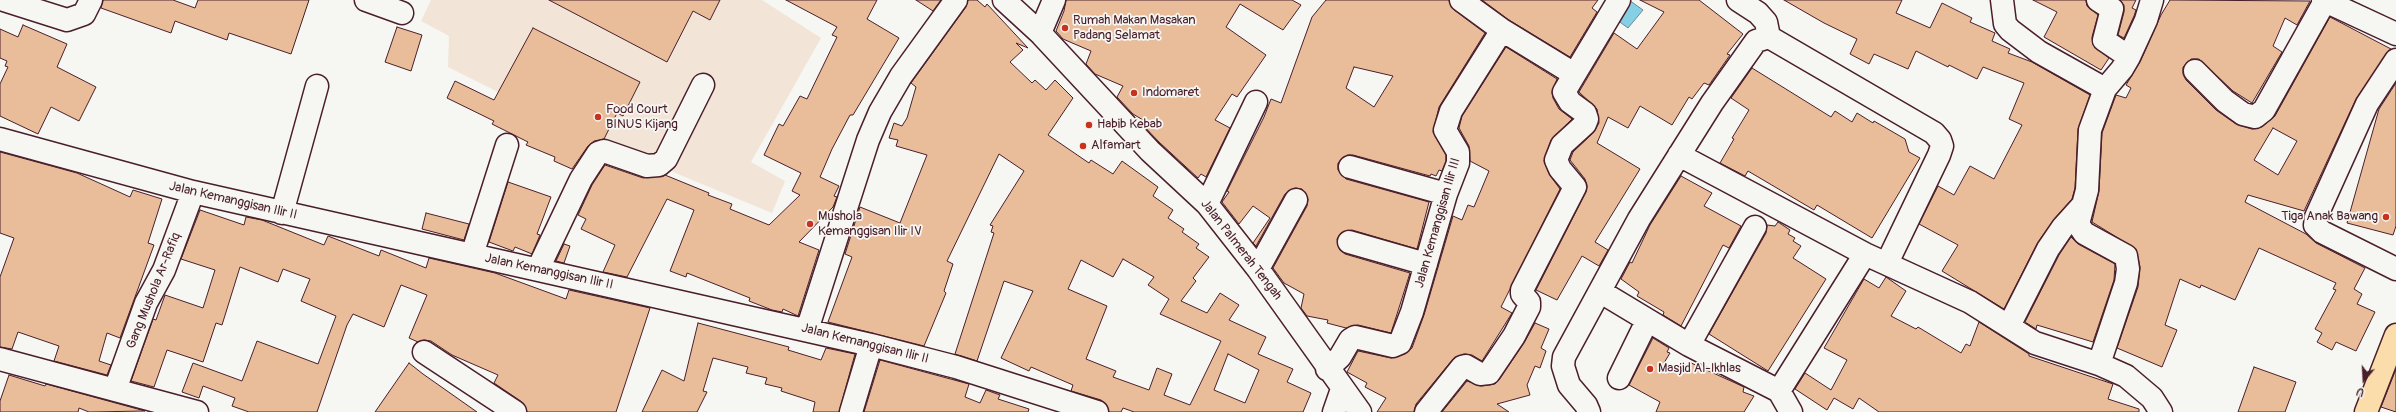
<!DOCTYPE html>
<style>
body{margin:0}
#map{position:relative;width:2396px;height:412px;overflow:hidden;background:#f6f6f2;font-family:Pangolin,sans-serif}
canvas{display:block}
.north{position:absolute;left:2344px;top:360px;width:40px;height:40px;-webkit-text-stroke:3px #f6f6f2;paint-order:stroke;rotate:198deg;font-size:11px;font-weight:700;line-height:16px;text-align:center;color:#4a1f2b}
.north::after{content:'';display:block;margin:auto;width:14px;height:18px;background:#4a1f2b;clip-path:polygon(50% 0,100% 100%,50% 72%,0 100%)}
</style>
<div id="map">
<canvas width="2396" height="412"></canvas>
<div class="north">U</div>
</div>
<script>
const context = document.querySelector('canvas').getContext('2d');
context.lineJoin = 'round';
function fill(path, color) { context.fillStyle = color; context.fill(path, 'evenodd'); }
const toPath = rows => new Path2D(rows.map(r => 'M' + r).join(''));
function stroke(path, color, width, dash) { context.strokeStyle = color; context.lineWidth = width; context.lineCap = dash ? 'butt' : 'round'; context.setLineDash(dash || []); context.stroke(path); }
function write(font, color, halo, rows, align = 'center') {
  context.font = font + ' Pangolin,sans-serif'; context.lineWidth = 3.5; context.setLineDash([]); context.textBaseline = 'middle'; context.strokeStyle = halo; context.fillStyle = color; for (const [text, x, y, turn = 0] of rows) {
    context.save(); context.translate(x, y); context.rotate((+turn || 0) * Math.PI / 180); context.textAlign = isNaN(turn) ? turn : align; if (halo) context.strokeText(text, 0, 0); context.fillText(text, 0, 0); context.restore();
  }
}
fill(toPath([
 [431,0,762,0,821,38,751,162,785,181,772,213,586,136,448,67,449,36,421,21]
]), '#f2e5d8');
const water = toPath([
 [1629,0,1643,10,1628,28,1613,17,1629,0]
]);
fill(water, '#85d0e4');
stroke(water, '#6d899a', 1);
const building = toPath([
 [103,0,173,0,195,8,198,0,309,0,291,54,229,33,227,40,175,21,171,33,101,8,103,0],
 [549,0,720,0,710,20,693,11,667,62,549,0],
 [786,0,877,0,867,19,899,38,853,115,850,115,832,149,820,177,839,186,834,196,837,197,833,207,799,242,819,250,798,316,783,309,782,312,772,310,749,301,750,298,687,273,686,277,670,271,694,210,667,199,627,277,603,272,615,245,581,229,586,219,578,215,592,185,605,165,643,178,665,175,709,193,708,195,732,204,730,209,769,225,800,195,792,191,801,173,764,155,779,124,783,126,800,96,807,99,837,37,832,35,837,27,786,0],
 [916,0,941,0,933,11,916,0],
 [968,0,977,0,985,7,987,4,1028,48,1016,43,1023,50,1010,62,1032,83,1035,80,1046,90,1055,80,1073,98,1048,135,1089,163,1091,160,1113,174,1122,161,1158,187,1153,196,1173,210,1168,218,1184,229,1182,232,1199,244,1196,248,1209,257,1193,278,1196,281,1181,301,1207,313,1220,293,1239,305,1229,320,1266,337,1258,354,1293,369,1287,382,1311,393,1303,412,1134,412,1123,408,1121,412,1109,412,1106,404,1101,400,1071,391,1073,385,1031,367,1029,371,1001,358,1033,291,1004,281,977,361,955,354,994,233,991,232,993,226,990,225,1024,171,999,154,947,261,953,264,944,291,946,293,924,346,828,322,852,257,845,254,860,207,900,223,927,155,896,146,898,140,889,138,894,123,902,126,907,118,916,87,911,83,966,7,968,0],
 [1123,259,1154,277,1148,285,1169,299,1160,314,1221,341,1190,405,1164,395,1172,374,1157,368,1149,390,1113,377,1116,371,1086,359,1107,306,1068,289,1081,260,1113,277,1123,259],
 [1228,354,1259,370,1245,403,1214,390,1228,354],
 [1066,0,1292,0,1301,5,1283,30,1240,4,1226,27,1266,55,1237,97,1232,94,1215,120,1230,128,1206,177,1201,174,1198,178,1159,142,1141,123,1143,120,1133,114,1117,97,1123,86,1095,74,1086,64,1091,51,1063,39,1056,31,1064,11,1066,0],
 [1326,0,1449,0,1454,10,1485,33,1439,107,1433,132,1446,155,1446,161,1442,171,1439,170,1436,176,1431,174,1430,176,1353,155,1347,155,1338,163,1338,170,1346,179,1429,202,1417,249,1352,230,1341,233,1337,239,1340,250,1345,254,1410,273,1391,333,1358,325,1346,328,1327,323,1328,320,1307,316,1301,308,1304,294,1284,283,1273,268,1307,206,1308,199,1302,189,1295,188,1285,194,1256,246,1253,243,1270,218,1253,206,1239,224,1222,202,1229,192,1227,191,1264,117,1271,99,1281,103,1312,17,1326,0],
 [1354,67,1393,76,1374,107,1346,88,1354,67],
 [1482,0,1598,0,1592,8,1597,12,1570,57,1509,20,1482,0],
 [1640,0,1699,0,1743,34,1727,54,1730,55,1709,85,1704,83,1692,99,1689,97,1672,125,1640,106,1628,128,1608,117,1597,143,1640,169,1595,242,1608,250,1599,266,1582,256,1557,300,1536,290,1586,192,1587,186,1585,179,1570,160,1573,152,1593,133,1599,123,1597,109,1579,92,1614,33,1637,49,1664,12,1640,0],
 [1784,0,1902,0,1896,13,1930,28,1942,3,1972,18,1970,22,1995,33,1992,41,2010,49,2008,53,2032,62,2090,95,2078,129,2075,188,2072,199,2054,219,2038,242,2004,309,1942,271,1958,245,1919,224,1938,186,1954,195,1970,166,1994,179,2022,125,2009,119,2024,83,1983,67,1977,79,1949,65,1948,67,1916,51,1908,69,1874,54,1869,64,1850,54,1857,39,1824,23,1784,0],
 [2033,0,2086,0,2087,6,2098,15,2092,37,2093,45,2109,58,2101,70,2044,37,2057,12,2033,0],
 [2120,0,2136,0,2132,8,2136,10,2134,16,2124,38,2118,35,2124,12,2124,5,2120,0],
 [2170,0,2310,1,2297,25,2285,18,2273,46,2282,52,2252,103,2233,91,2199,59,2191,59,2183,67,2183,74,2186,80,2216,110,2236,124,2252,129,2262,127,2275,116,2330,17,2391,49,2356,99,2304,211,2248,195,2245,202,2306,234,2316,243,2365,268,2354,289,2362,294,2357,304,2375,312,2356,351,2336,342,2332,350,2317,342,2322,333,2315,329,2336,290,2333,289,2336,283,2259,248,2235,300,2201,285,2200,288,2180,279,2165,325,2177,330,2162,367,2117,348,2138,287,2140,267,2136,249,2092,222,2099,191,2102,133,2116,95,2126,98,2131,88,2126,85,2140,62,2161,15,2170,0],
 [2273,128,2297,141,2278,175,2254,160,2273,128],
 [23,25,67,44,57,67,96,87,79,121,51,107,38,134,0,116,0,84,8,67,5,66,7,61,0,58,0,29,18,37,23,25],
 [397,27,422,35,411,71,385,62,397,27],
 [533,28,640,82,623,116,617,113,604,139,594,141,588,146,572,169,554,161,555,157,526,145,528,142,492,124,494,121,447,98,455,81,494,100,533,28],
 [1506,47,1557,79,1552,92,1553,98,1559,109,1572,119,1551,140,1544,161,1549,174,1560,189,1501,307,1512,313,1482,361,1472,355,1464,354,1453,359,1416,404,1414,412,1377,412,1386,398,1365,387,1367,383,1347,372,1358,351,1391,358,1405,354,1412,348,1424,315,1453,216,1462,220,1468,205,1474,207,1489,171,1470,161,1469,146,1459,128,1462,116,1506,47],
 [1752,68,1831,117,1835,111,1852,122,1857,113,1873,123,1874,121,1905,139,1909,152,1920,158,1872,238,1817,205,1814,210,1748,171,1745,176,1720,163,1734,139,1732,138,1749,110,1731,98,1752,68],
 [2396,83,2396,226,2393,235,2347,223,2379,109,2396,83],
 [0,152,77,173,130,197,133,190,162,199,148,243,154,245,120,338,107,333,99,361,111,365,107,375,54,361,59,346,18,332,12,349,0,347,0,277,14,238,0,233,0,152],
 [1681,176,1712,193,1704,206,1741,226,1729,248,1723,245,1681,326,1663,315,1664,312,1637,296,1639,292,1621,279,1630,262,1632,263,1650,225,1681,176],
 [508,182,551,197,537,234,540,235,532,254,515,247,513,251,489,242,508,182],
 [200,210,244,225,246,217,262,220,324,245,328,236,379,256,381,250,426,268,429,258,495,273,566,299,569,290,650,308,616,412,527,412,522,402,494,383,498,375,452,355,431,341,424,340,418,342,409,338,427,295,401,285,384,327,353,314,347,325,317,412,249,412,232,406,235,398,203,386,199,398,182,392,193,363,242,381,257,341,318,364,336,316,301,301,310,279,283,269,278,282,240,267,222,325,216,323,203,362,167,350,154,387,131,381,153,319,156,320,165,295,203,308,215,270,181,259,200,210],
 [426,213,469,224,464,240,422,229,426,213],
 [1778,222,1790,230,1788,234,1795,238,1793,241,1801,246,1793,258,1826,279,1768,371,1709,334,1766,233,1767,225,1775,226,1778,222],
 [2071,237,2078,244,2115,264,2114,280,2093,342,2037,325,2036,329,2025,322,2059,255,2071,237],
 [564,244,570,246,564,263,556,261,564,244],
 [1886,277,1906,291,1891,316,1916,329,1918,327,1961,353,1966,344,1970,346,1979,322,2029,354,2029,356,2113,384,2108,399,2139,409,2139,412,1879,412,1859,398,1853,409,1834,398,1827,410,1795,389,1805,373,1831,390,1847,360,1824,348,1864,279,1879,288,1886,277],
 [698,323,789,347,788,350,821,360,826,348,855,354,839,412,813,412,815,402,781,391,782,388,765,384,767,378,746,373,748,367,713,358,703,391,707,392,697,412,642,412,662,370,684,381,698,323],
 [1535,323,1549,329,1541,348,1546,351,1540,368,1535,366,1527,385,1530,395,1497,404,1509,412,1442,412,1467,381,1481,386,1495,384,1499,380,1524,343,1535,323],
 [1653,338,1669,348,1667,352,1670,353,1664,363,1683,373,1689,362,1744,387,1743,392,1754,396,1744,412,1656,412,1660,402,1629,385,1653,338],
 [880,360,969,384,965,397,980,403,986,390,1000,395,998,399,1029,409,1028,412,864,412,880,360],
 [409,363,423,374,477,412,375,412,409,363],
 [2254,367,2296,382,2285,412,2238,412,2254,367],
 [2396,369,2396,412,2381,407,2396,369],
 [9,375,45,386,46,384,145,411,89,412,79,408,78,412,0,412,0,401,9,375]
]);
fill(building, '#eabd9a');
stroke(building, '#4a1f2b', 1);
const minor = toPath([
 [4,0,67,20,84,14,91,0],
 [366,0,402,13],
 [1004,0,1040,33,1150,151,1207,204,1258,269,1360,412],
 [1461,0,1502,30,1574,74],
 [1738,0,1758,13,1766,22,1769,37],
 [2002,0,2005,24,2010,30,2039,52,2105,89,2122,69,2129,57,2146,20,2152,0],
 [2098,0,2112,9,2104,40,2129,57],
 [2323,0,2396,34],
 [1040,33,1054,0],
 [2396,60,2367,104,2316,217,2315,225,2322,232,2396,269],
 [2195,71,2225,101,2243,114,2255,117,2264,110,2325,1],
 [0,139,193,192,871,345,956,367,1097,412],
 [1679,155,1865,254,1970,302,2035,343,2099,364,2126,376,2152,398,2161,412],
 [1350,167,1446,194],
 [1207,204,1256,102],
 [282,213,317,86],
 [1349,242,1426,264],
 [472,255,507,145],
 [538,269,581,179,598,153,604,151,647,166,659,165,666,159,703,85],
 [1258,269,1296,200],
 [1601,292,1689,345,1779,391,1791,412],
 [2009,326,2048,249,2063,227,2081,207],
 [807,330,868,140,880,112,901,76,956,0],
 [1689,345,1755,227],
 [424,352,515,412],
 [0,359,197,412],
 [2099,364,2126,283,2128,269,2126,256,2084,233,2078,224,2087,190,2090,130,2105,89],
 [1327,369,1340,357,1350,340,1355,337,1393,346,1400,343,1412,312,1446,194,1458,163,1458,152,1445,130,1451,111,1502,30],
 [1619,378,1647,321],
 [115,390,146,303,164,270,193,192],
 [1779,391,1865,254],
 [851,412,871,345],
 [1334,412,1342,389],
 [1426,412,1462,367,1466,366,1480,374,1489,373,1514,336,1529,307,1529,302,1522,294,1522,290,1575,187,1560,169,1556,160,1562,145,1585,124,1587,119,1585,113,1570,102,1564,92,1619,0],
 [1589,412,1586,405,1569,385,1563,366,1564,357,1639,219,1712,103,1756,41,1769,37,1934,133,1940,140,1942,146,1939,155,1887,263]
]);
const major = toPath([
 [2366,412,2396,335]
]);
stroke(minor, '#4a1f2b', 25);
stroke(major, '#4a1f2b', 25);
stroke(minor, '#f6f6f2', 22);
stroke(major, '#faddab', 22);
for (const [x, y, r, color] of [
 [1065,28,4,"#c8321e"],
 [1134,93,4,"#c8321e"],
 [598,117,4,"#c8321e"],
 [1089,125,4,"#c8321e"],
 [1083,146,4,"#c8321e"],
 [2386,217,4,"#c8321e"],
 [810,224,4,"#c8321e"],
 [1650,369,4,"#c8321e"]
]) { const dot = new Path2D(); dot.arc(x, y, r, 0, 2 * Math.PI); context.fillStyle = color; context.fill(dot); stroke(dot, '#f6f6f2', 1.5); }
write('13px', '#4a1f2b', '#f6f6f2', [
 ["Rumah Makan Masakan",1073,21],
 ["Padang Selamat",1073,36],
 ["Indomaret",1142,93],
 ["Food Court",606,110],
 ["BINUS Kijang",606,125],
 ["Habib Kebab",1097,125],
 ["Alfamart",1091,146],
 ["Mushola",818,217],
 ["Kemanggisan Ilir IV",818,232],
 ["Tiga Anak Bawang",2378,217,"right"],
 ["Masjid Al-Ikhlas",1658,369]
], 'left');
write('13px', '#4a1f2b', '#f6f6f2', [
 ["Jalan Kemanggisan Ilir II",233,201,13],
 ["Jalan Kemanggisan Ilir III",1438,223,-74],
 ["Jalan Palmerah Tengah",1241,250,52],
 ["Jalan Kemanggisan Ilir II",549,272,12],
 ["Gang Mushola Ar-Rafiq",154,291,-68],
 ["Jalan Kemanggisan Ilir II",865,344,14]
]);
</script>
